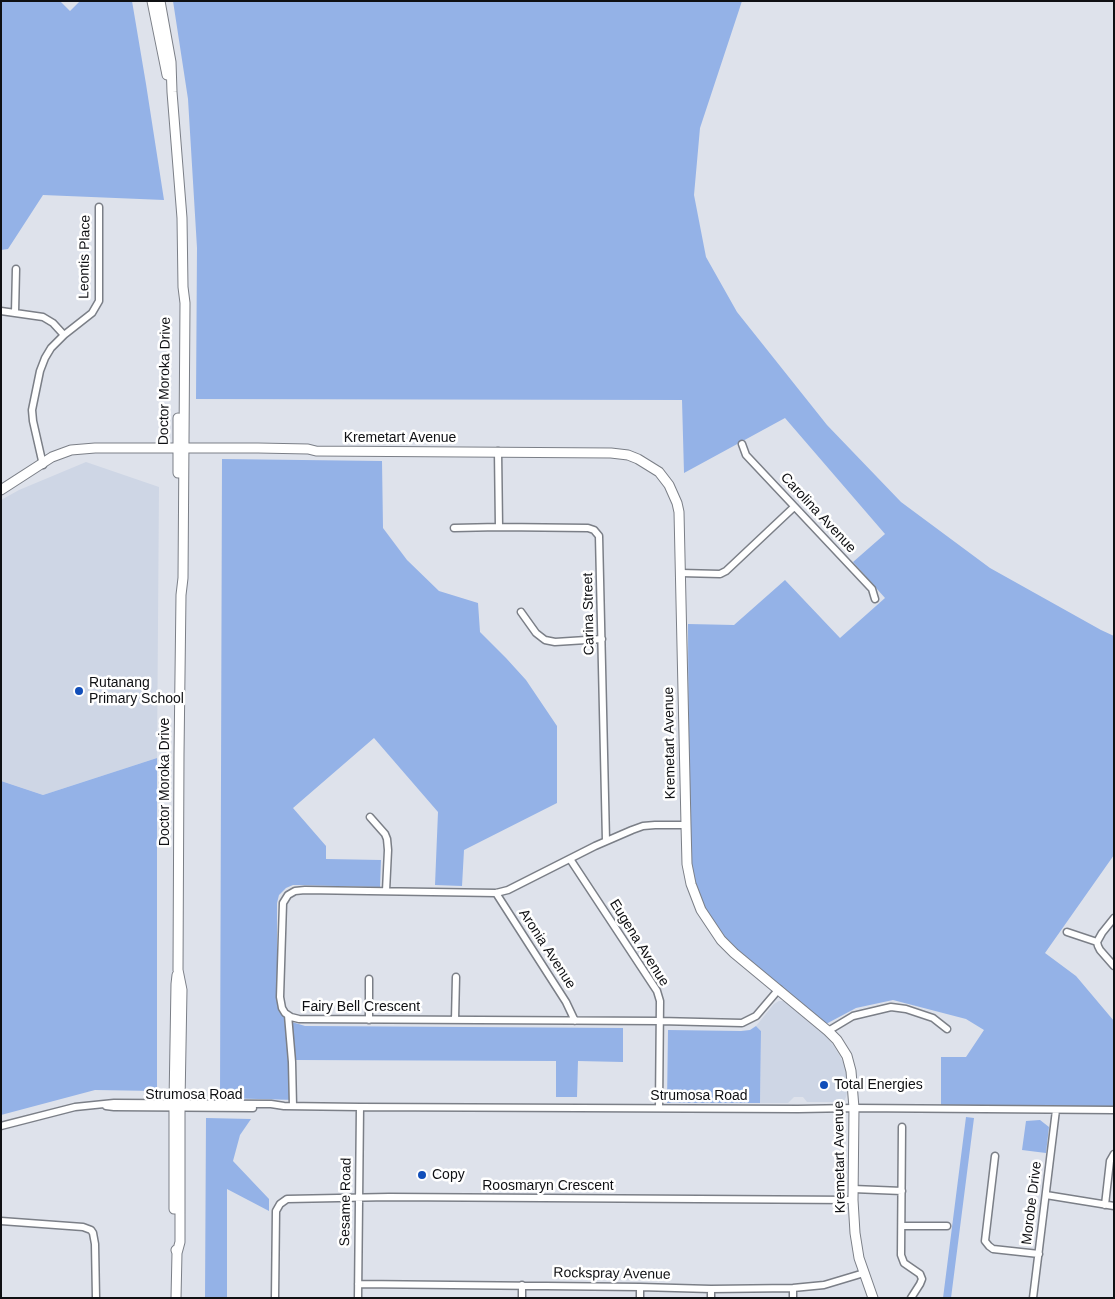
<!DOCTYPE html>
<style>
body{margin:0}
#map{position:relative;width:1115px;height:1299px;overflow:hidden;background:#dee2eb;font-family:Helvetica,sans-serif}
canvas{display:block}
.frame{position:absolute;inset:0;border:2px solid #0f1013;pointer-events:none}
</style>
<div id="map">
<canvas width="1115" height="1299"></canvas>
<div class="frame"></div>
</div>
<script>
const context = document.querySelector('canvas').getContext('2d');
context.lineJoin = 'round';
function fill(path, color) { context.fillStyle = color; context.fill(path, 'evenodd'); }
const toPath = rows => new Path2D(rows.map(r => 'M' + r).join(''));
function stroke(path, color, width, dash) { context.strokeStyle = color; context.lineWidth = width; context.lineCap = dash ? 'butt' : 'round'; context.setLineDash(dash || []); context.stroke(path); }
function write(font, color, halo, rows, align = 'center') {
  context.font = font + ' Helvetica,sans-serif'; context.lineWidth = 5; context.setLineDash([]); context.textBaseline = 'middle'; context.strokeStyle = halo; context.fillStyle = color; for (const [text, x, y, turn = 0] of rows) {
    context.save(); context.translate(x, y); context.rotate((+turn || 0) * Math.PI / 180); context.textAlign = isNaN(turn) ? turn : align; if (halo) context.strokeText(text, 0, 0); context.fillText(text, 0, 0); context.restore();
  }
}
fill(toPath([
 [86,462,159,487,157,758,43,795,1,781,1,500,19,490],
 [779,1001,784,1001,817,1026,834,1046,840,1056,845,1066,847,1077,848,1088,846,1097,844,1101,840,1102,807,1102,803,1097,794,1097,788,1103,760,1103,761,1031,756,1026,774,1004]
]), '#ced6e5');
fill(toPath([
 [1,1,60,1,70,11,80,1,132,1,146,84,164,200,43,195,8,249,1,250],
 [173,1,742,1,700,128,694,195,706,257,737,312,827,425,901,502,990,568,1101,630,1114,636,1114,855,1045,953,1076,976,1114,1021,1114,1108,941,1105,941,1057,966,1057,984,1030,966,1019,893,1000,856,1008,826,1024,723,938,704,907,695,882,692,865,689,824,688,624,734,625,785,580,840,638,885,598,853,562,885,534,785,418,684,473,682,400,196,399,197,248,188,99],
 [222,459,382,461,383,528,407,560,439,591,478,603,480,632,506,658,526,680,557,726,557,803,464,850,462,886,435,885,438,812,374,738,293,808,326,846,326,859,381,860,380,887,293,885,286,888,279,895,277,903,277,1005,282,1015,292,1022,305,1026,623,1028,623,1062,578,1061,577,1097,556,1097,556,1061,296,1060,296,1100,220,1098],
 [157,758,157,1091,95,1090,1,1115,1,781,43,795],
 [756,1026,761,1031,760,1103,667,1103,668,1030,741,1031,750,1030],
 [966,1117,974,1118,951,1298,943,1298],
 [206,1118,251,1119,240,1135,233,1161,269,1199,269,1211,227,1189,227,1298,205,1298],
 [1040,1120,1049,1127,1046,1153,1022,1150,1026,1121]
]), '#94b2e7');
const street = toPath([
 [1,311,43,317,53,323,64,335],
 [15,313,16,269],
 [742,444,746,455,872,589,875,599],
 [498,451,499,527],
 [43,465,33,421,32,410,40,371,45,358,51,348,64,335,92,313,99,301,99,207],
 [454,528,499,527,588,528,594,530,599,536,606,841],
 [681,573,720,574,726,571,794,507],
 [521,612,536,633,545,640,555,642,602,639],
 [370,817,385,834,387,839,388,850,386,891],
 [686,825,655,825,643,826,632,830,595,846,508,890,496,893,305,890,295,891,288,895,283,903,280,997,282,1008,285,1013,291,1017,299,1019,659,1021,742,1023,756,1016,779,989],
 [570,859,657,991,660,1001,659,1108],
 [496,893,566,1002,575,1021],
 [1114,918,1102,933,1097,942,1098,946,1100,950,1114,966],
 [1067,932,1097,942],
 [369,979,369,1020],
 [288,1015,292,1062,293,1106],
 [455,1020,456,977],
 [828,1031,853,1016,891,1007,906,1009,933,1018,947,1029],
 [106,1106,114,1107,253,1108],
 [1,1126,75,1107,114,1103,271,1104,284,1106,360,1107,798,1109,854,1108,1114,1110],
 [902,1127,901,1255,904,1263,920,1274,922,1279,920,1284,911,1298],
 [995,1156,985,1241,989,1246,993,1249,1039,1254],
 [853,1189,902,1191],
 [1046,1195,1114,1206],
 [1105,1205,1110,1161,1114,1154],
 [1,1221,83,1227,91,1230,93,1233,95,1244,96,1298],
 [902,1226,947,1226],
 [358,1284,640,1287,711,1289,793,1288,824,1285,864,1273],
 [640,1287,640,1298],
 [275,1298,276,1211,280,1204,287,1199,389,1197,853,1200],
 [358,1298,360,1107],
 [522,1298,522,1285],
 [711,1298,711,1289],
 [793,1298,793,1288],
 [1033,1298,1056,1110]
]);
const secondary = toPath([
 [152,1,167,75],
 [160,1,171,62,172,92,182,218,183,287,185,303,183,578,181,595,179,754,178,970,182,990,180,1102,180,1242,177,1253],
 [178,473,178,418],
 [1,490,52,457,71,450,95,448,258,448,308,449,316,451,611,453,628,455,638,459,659,472,669,485,677,503,679,512,686,825,687,864,691,884,701,910,721,940,734,953,828,1031,837,1040,847,1056,851,1071,854,1108,853,1200,855,1233,859,1258,873,1298],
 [174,1209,174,1102,176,984,177,975],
 [176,1250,177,1253,176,1298]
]);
stroke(street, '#7b7f87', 9);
stroke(secondary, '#7b7f87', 11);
stroke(street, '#fff', 6);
stroke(secondary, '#fff', 9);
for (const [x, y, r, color] of [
 [79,691,5,"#114eb9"],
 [824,1085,5,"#114eb9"],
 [422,1175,5,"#114eb9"]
]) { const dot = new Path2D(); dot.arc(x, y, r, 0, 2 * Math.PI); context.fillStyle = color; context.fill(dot); stroke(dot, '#fff', 2); }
write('14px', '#0f1013', '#fff', [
 ["Leontis Place",85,257,-89],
 ["Doctor Moroka Drive",165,381,-89],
 ["Kremetart Avenue",400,438],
 ["Carolina Avenue",818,513,47],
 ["Carina Street",589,614,-91],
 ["Kremetart Avenue",670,743,-91],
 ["Doctor Moroka Drive",165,782,-90],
 ["Eugena Avenue",639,943,58],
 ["Aronia Avenue",547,949,57],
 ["Fairy Bell Crescent",361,1007],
 ["Strumosa Road",194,1095],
 ["Strumosa Road",699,1096],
 ["Kremetart Avenue",840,1157,-91],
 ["Roosmaryn Crescent",548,1186],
 ["Sesame Road",346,1202,-89],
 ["Morobe Drive",1032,1203,-83],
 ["Rockspray Avenue",612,1274,1]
]);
write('14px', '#0f1013', '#fff', [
 ["Rutanang",89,683],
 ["Primary School",89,699],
 ["Total Energies",834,1085],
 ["Copy",432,1175]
], 'left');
</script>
